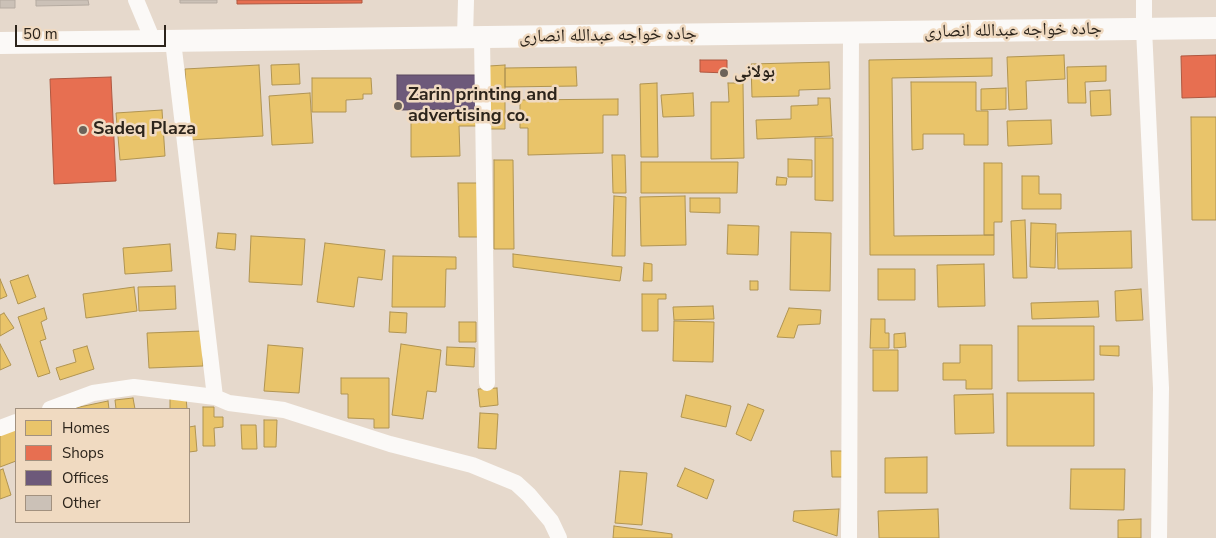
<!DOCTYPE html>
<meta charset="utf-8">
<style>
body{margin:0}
#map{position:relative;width:1216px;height:538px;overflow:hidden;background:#e6d9cc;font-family:"Nunito Sans",sans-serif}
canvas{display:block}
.legend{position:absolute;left:15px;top:408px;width:175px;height:115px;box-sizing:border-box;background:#f0dac1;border:1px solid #a2917f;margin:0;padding:6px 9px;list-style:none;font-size:15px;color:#2c241b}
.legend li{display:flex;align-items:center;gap:10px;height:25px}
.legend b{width:25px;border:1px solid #a2917f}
.scale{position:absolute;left:15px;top:25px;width:151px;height:22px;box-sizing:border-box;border:2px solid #2c241b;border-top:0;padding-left:6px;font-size:15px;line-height:18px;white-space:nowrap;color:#2c241b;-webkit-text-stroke:4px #f0dac1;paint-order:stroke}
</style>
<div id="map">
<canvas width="1216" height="538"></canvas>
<ul class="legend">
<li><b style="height:14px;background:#e9c46a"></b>Homes</li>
<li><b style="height:14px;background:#e76f51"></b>Shops</li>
<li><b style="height:14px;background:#6d597a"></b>Offices</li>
<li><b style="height:14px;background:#cbc1b7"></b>Other</li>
</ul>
<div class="scale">50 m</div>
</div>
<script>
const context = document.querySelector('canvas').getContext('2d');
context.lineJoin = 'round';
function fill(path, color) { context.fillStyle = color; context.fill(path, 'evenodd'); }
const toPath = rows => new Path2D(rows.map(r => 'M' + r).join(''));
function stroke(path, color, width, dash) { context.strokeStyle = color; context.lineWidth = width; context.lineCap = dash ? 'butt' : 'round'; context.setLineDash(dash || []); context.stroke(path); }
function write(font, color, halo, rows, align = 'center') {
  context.font = font + ' "Nunito Sans","Noto Naskh Arabic",sans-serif'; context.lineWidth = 5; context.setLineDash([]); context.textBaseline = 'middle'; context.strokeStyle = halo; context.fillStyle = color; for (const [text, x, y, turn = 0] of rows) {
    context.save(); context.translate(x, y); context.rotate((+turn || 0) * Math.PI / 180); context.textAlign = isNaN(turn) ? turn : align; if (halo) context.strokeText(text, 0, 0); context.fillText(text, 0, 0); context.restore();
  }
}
const homes = toPath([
 [1064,55,1065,79,1026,81,1027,109,1009,110,1007,57,1064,55],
 [992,58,992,76,892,78,894,236,994,235,994,255,870,255,869,60,992,58],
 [829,62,830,89,799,90,799,96,752,97,751,64,829,62],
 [299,64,300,84,272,85,271,65,299,64],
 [259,65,263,136,189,140,185,69,259,65],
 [505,65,505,129,489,129,489,66,505,65],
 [1106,66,1106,81,1085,82,1086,103,1068,103,1067,67,1106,66],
 [576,67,577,86,505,87,505,68,576,67],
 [312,78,371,78,372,94,363,94,363,99,346,100,346,112,312,112,312,78],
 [911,82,976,82,976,111,988,111,988,145,964,145,964,134,923,134,923,149,912,150,911,82],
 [657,83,658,157,641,157,640,84,657,83],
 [728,83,743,83,744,158,711,159,711,102,729,102,728,83],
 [1006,88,1006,109,981,110,981,89,1006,88],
 [1110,90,1111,115,1091,116,1090,91,1110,90],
 [310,93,313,143,272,145,269,96,310,93],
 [693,93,694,116,663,117,661,95,693,93],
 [818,98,830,98,832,136,757,139,756,120,791,119,791,106,818,105,818,98],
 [618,99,618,115,603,115,603,153,528,155,528,128,520,128,520,100,618,99],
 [162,110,165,156,120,160,116,113,162,110],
 [426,112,477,112,477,126,459,126,460,156,411,157,411,121,426,120,426,112],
 [1191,117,1216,117,1216,220,1192,220,1191,117],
 [1051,120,1052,144,1008,146,1007,121,1051,120],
 [815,138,833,138,833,201,815,200,815,138],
 [612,155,625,155,626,193,613,193,612,155],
 [788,159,812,160,812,177,788,177,788,159],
 [494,160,513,160,514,249,494,249,494,160],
 [641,162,738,162,737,193,641,193,641,162],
 [984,163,1002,163,1002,222,994,222,994,235,984,235,984,163],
 [1022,176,1039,176,1039,194,1061,194,1061,209,1022,209,1022,176],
 [777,177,787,178,786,185,776,185,777,177],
 [458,183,479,183,479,237,459,237,458,183],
 [614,196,626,197,625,256,612,256,614,196],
 [685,196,686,245,641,246,640,197,685,196],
 [690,198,720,198,720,213,690,212,690,198],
 [1025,220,1027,278,1013,278,1011,221,1025,220],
 [1031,223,1056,224,1055,268,1030,267,1031,223],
 [728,225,759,226,758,255,727,254,728,225],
 [1131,231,1132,268,1058,269,1057,233,1131,231],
 [791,232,831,233,830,291,790,290,791,232],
 [218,233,236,234,235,250,216,248,218,233],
 [251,236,305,239,302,285,249,282,251,236],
 [325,243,385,250,382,280,358,277,354,307,317,302,325,243],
 [170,244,172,271,125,274,123,248,170,244],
 [513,254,622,267,620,281,513,267,513,254],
 [393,256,456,257,456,269,446,269,445,307,392,307,393,256],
 [644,263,652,264,652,281,643,281,644,263],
 [984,264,985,306,938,307,937,265,984,264],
 [878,269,915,269,915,300,878,300,878,269],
 [28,275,36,297,18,304,10,281,28,275],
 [0,279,7,296,0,299,0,279],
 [750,281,758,281,758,290,750,290,750,281],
 [175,286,176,309,139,311,138,287,175,286],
 [134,287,137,311,86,318,83,294,134,287],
 [1141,289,1143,320,1116,321,1115,291,1141,289],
 [642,294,666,294,666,299,658,299,658,331,642,331,642,294],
 [1098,301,1099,317,1032,319,1031,303,1098,301],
 [713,306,714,319,674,320,673,307,713,306],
 [44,308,47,319,41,322,46,339,40,341,50,373,38,377,18,317,44,308],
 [789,308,821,310,820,324,798,325,794,338,777,337,789,308],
 [390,312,407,313,406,333,389,332,390,312],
 [4,313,14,328,0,336,0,315,4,313],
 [871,319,885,319,885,333,889,333,889,348,870,348,871,319],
 [674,321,714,322,713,362,673,361,674,321],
 [459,322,476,322,476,342,459,342,459,322],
 [1018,326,1094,326,1094,380,1018,381,1018,326],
 [202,331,203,366,149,368,147,333,202,331],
 [905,333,906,347,894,348,894,334,905,333],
 [0,344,11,365,0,370,0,344],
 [401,344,441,350,436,392,427,391,423,419,392,415,401,344],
 [268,345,303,348,299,393,264,391,268,345],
 [960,345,992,345,992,389,966,389,966,380,943,380,943,363,960,363,960,345],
 [87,346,94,369,60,380,56,368,76,362,73,350,87,346],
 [1100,346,1119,346,1119,356,1100,355,1100,346],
 [447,347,475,348,474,367,446,365,447,347],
 [873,350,898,350,898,391,873,391,873,350],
 [341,378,389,378,389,428,374,428,374,419,348,418,348,394,341,394,341,378],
 [497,388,498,405,480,407,478,389,497,388],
 [1007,393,1094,393,1094,446,1007,446,1007,393],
 [993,394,994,433,955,434,954,395,993,394],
 [686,395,731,406,726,427,681,417,686,395],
 [186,397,187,409,170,409,170,398,186,397],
 [133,398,135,409,116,409,115,400,133,398],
 [108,401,109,409,70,409,108,401],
 [748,404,764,410,751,441,736,434,748,404],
 [203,407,214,407,214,417,223,417,223,427,214,428,215,446,203,446,203,407],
 [480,413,498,414,496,449,478,448,480,413],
 [264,420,277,420,276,447,264,447,264,420],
 [241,425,256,425,257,449,242,449,241,425],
 [195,426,197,451,189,452,189,427,195,426],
 [16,427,16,461,0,467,0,433,16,427],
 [831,451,844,451,844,477,832,477,831,451],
 [927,457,927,493,885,493,885,458,927,457],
 [685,468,714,480,707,499,677,486,685,468],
 [3,469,11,495,0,499,0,470,3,469],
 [1071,469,1125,469,1124,510,1070,509,1071,469],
 [620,471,647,473,642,525,615,523,620,471],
 [839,509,837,536,793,521,794,511,839,509],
 [938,509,939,538,879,538,878,511,938,509],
 [1141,519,1141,538,1118,538,1118,520,1141,519],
 [614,526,672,534,672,538,613,538,614,526]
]);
fill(homes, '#e9c46a');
stroke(homes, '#b09452', 1);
const shops = toPath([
 [237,0,362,0,362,3,237,4,237,0],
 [1216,55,1216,97,1182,98,1181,56,1216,55],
 [700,60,727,60,727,73,700,72,700,60],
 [111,77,116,181,54,184,50,79,111,77]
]);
fill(shops, '#e76f51');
stroke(shops, '#af5841', 1);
const offices = toPath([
 [397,75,478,75,478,109,397,110,397,75]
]);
fill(offices, '#6d597a');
stroke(offices, '#5a495e', 1);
const building = toPath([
 [0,0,15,0,15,8,0,8,0,0],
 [36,0,88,0,89,5,36,6,36,0],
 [180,0,217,0,217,3,180,3,180,0]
]);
fill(building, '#cbc1b7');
stroke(building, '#b5aba1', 1);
stroke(toPath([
 [136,0,154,43],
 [1144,0,1144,29,1161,388,1159,538],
 [465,37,466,0],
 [482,37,487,383],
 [173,41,215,397],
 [50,409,93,393,134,387,215,397,229,403,284,410,390,444,472,465,516,483,529,495,551,521,559,538],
 [0,428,16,422],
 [849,538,851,33]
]), '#fbf9f7', 16);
stroke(toPath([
 [0,43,1216,28]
]), '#fbf9f7', 22);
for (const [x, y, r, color] of [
 [724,73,5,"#6d6359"],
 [398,106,5,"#6d6359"],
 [83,130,5,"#6d6359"]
]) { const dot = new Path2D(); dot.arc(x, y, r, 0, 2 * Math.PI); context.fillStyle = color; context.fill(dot); stroke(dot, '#f0dac1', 2); }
write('18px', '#2c241b', '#f0dac1', [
 ["جاده خواجه عبدالله انصاری",1013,31,-1],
 ["جاده خواجه عبدالله انصاری",608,36,-1]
]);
write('bold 18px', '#2c241b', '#f0dac1', [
 ["بولانی",734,73],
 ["Zarin printing and",408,96],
 ["advertising co.",408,117],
 ["Sadeq Plaza",93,130]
], 'left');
</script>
